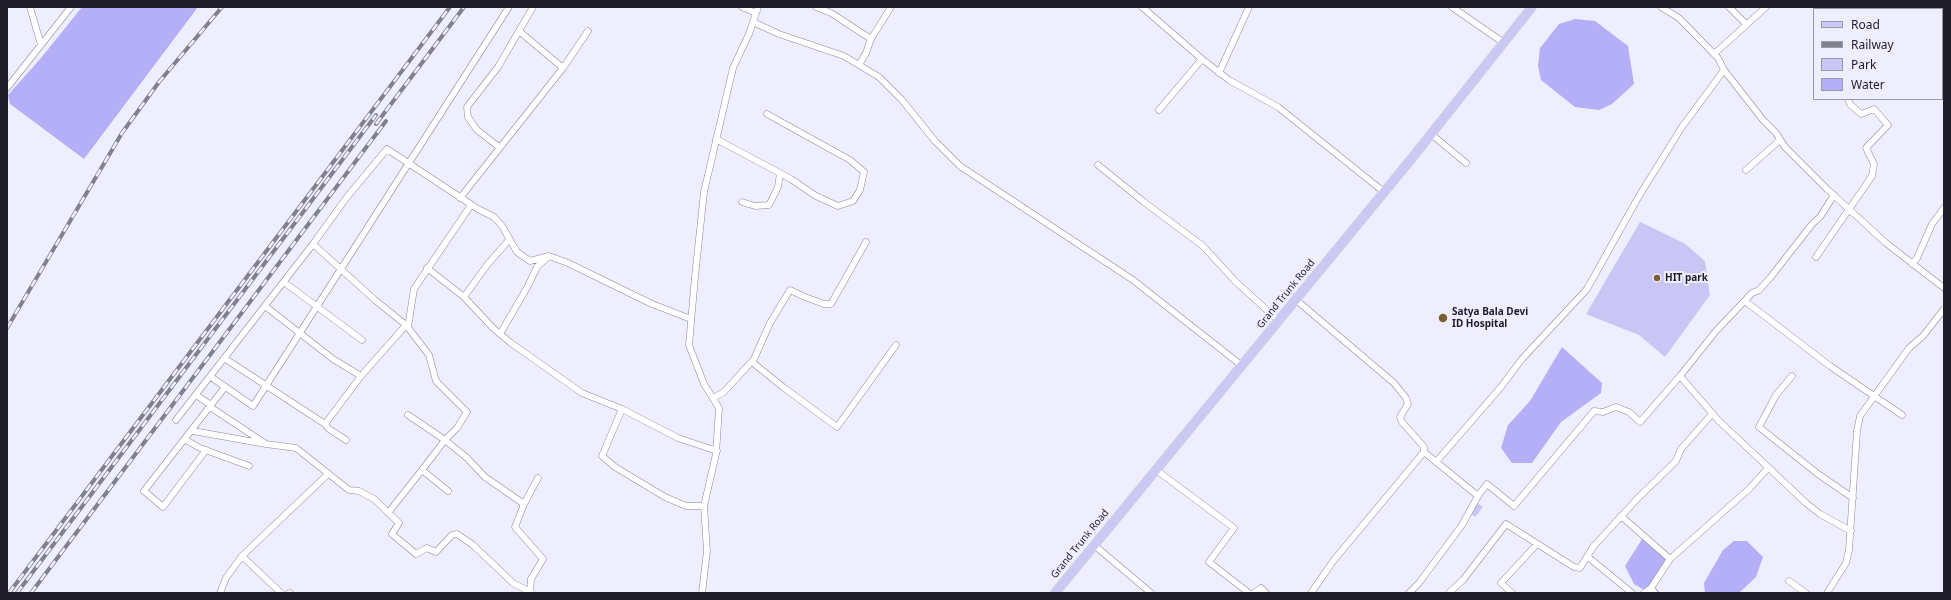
<!DOCTYPE html>
<style>
body{margin:0}
#map{position:relative;width:1951px;height:600px;overflow:hidden;background:#efeeff;font-family:"Noto Sans",sans-serif}
canvas{display:block}
.frame{position:absolute;inset:0;border:8px solid #1e1d27;pointer-events:none}
.legend{position:absolute;left:1813px;top:8px;width:130px;height:92px;box-sizing:border-box;background:#efeeff;border:1px solid #9b9aa9;margin:0;padding:5px 7px;list-style:none;font-size:12px;color:#1e1d27}
.legend li{display:flex;align-items:center;gap:8px;height:20px}
.legend b{width:20px;border:1px solid #9b9aa9}
</style>
<div id="map">
<canvas width="1951" height="600"></canvas>
<div class="frame"></div>
<ul class="legend">
<li><b style="height:5px;background:#ccc8f4"></b>Road</li>
<li><b style="height:5px;background:#81808d"></b>Railway</li>
<li><b style="height:11px;background:#c9c6f6"></b>Park</li>
<li><b style="height:11px;background:#b5aff7"></b>Water</li>
</ul>
</div>
<script>
const context = document.querySelector('canvas').getContext('2d');
context.lineJoin = 'round';
function fill(path, color) { context.fillStyle = color; context.fill(path, 'evenodd'); }
const toPath = rows => new Path2D(rows.map(r => 'M' + r).join(''));
function stroke(path, color, width, dash) { context.strokeStyle = color; context.lineWidth = width; context.lineCap = dash ? 'butt' : 'round'; context.setLineDash(dash || []); context.stroke(path); }
function write(font, color, halo, rows, align = 'center') {
  context.font = font + ' "Noto Sans",sans-serif'; context.lineWidth = 4; context.setLineDash([]); context.textBaseline = 'middle'; context.strokeStyle = halo; context.fillStyle = color; for (const [text, x, y, turn = 0] of rows) {
    context.save(); context.translate(x, y); context.rotate((+turn || 0) * Math.PI / 180); context.textAlign = isNaN(turn) ? turn : align; if (halo) context.strokeText(text, 0, 0); context.fillText(text, 0, 0); context.restore();
  }
}
fill(toPath([
 [1640,222,1684,243,1705,261,1710,295,1665,357,1639,335,1586,314],
 [1477,503,1483,507,1475,517,1469,512]
]), '#c9c6f6');
fill(toPath([
 [82,7,198,7,84,159,10,104,8,95,41,58],
 [1575,19,1595,21,1628,46,1634,84,1612,104,1599,110,1575,107,1541,80,1538,66,1540,48,1559,24],
 [1562,347,1602,383,1601,393,1561,422,1532,463,1512,463,1501,448,1508,425,1530,401],
 [1644,536,1667,552,1670,565,1648,592,1634,584,1625,566],
 [1734,541,1747,541,1763,557,1756,577,1739,593,1705,593,1704,583,1723,550]
]), '#b5aff7');
const minor = toPath([
 [30,7,41,45],
 [742,7,756,13],
 [816,7,831,13,871,39],
 [1142,7,1202,59,1229,80,1278,107,1384,192],
 [1452,7,1504,43],
 [1661,7,1679,18,1718,58,1724,70,1763,120,1776,133,1785,147,1828,190,1886,243,1944,288],
 [1729,7,1746,24],
 [1942,20,1944,18],
 [753,22,779,34,844,56,879,77,902,100,935,141,960,166,1133,280,1241,365],
 [519,31,563,68],
 [1714,54,1766,7],
 [859,65,866,53,871,39,891,7],
 [1219,73,1249,7],
 [7,88,71,7],
 [1159,110,1202,59],
 [1431,134,1466,163],
 [716,139,791,179,816,196,838,206,853,201,860,190,864,172,850,160,767,114],
 [499,147,477,130,468,117,467,107,498,67,533,7],
 [1098,165,1144,202,1203,246,1236,282,1278,320],
 [1746,170,1780,140],
 [1834,195,1820,217,1813,223,1770,278,1759,290,1752,293,1716,331,1680,376,1718,420,1806,503,1820,514,1851,531],
 [460,198,563,68,588,31],
 [742,202,755,206,769,205,778,187,780,173],
 [313,244,375,300,406,325,429,355,436,381,467,412,457,428,445,440,408,415],
 [1816,257,1872,176,1874,164,1866,148,1888,125,1874,109,1861,114,1850,104,1848,99],
 [1912,264,1917,258,1932,224,1944,208],
 [427,268,464,297,494,329,511,343,582,393,622,409,678,438,717,451],
 [284,282,362,340],
 [464,297,487,265,509,240],
 [1295,299,1394,383,1406,398,1408,404,1400,417,1402,422,1424,447,1424,452,1478,496,1487,484,1514,506,1594,411,1603,412,1616,407,1629,412,1640,422,1680,376],
 [1745,301,1830,366,1902,415],
 [265,306,333,359,361,376],
 [408,327,414,289,471,205],
 [500,334,528,286,537,267,549,256,568,263,652,304,691,319],
 [224,358,325,424,329,429,346,440],
 [752,362,783,387,837,427,896,345],
 [1792,376,1776,395,1759,427,1818,474,1853,498],
 [211,377,253,406,509,7],
 [196,395,211,405],
 [713,398,724,392,754,359,770,323,790,290,805,297,824,304,831,304,866,242],
 [622,409,602,456,615,467,665,497,686,506,704,506],
 [176,420,313,244,347,197,387,149,478,209,494,217,502,226,517,252,530,261,549,256],
 [325,424,361,376,406,325],
 [193,431,266,444,210,407],
 [186,440,200,448,249,466],
 [266,444,296,448,349,490,359,491,374,499,399,523,392,534,416,554,427,548,436,552,452,535,457,534,473,545,513,583,532,593],
 [206,450,163,507,144,491,225,387],
 [1436,462,1501,387,1522,359,1587,289,1639,196,1682,127,1724,70],
 [1155,469,1234,528,1209,562,1249,593],
 [422,470,445,440,467,458,485,477,524,504,515,527,543,559,531,579,530,592],
 [524,504,538,478],
 [388,513,422,470,448,491],
 [1621,516,1670,559],
 [1094,545,1151,593],
 [242,556,328,474],
 [1588,557,1632,593],
 [1789,581,1806,593],
 [1651,588,1670,559,1749,489,1768,468],
 [220,593,226,578,242,556,281,593],
 [289,593,290,593],
 [702,593,707,551,704,506,716,454,719,408,704,384,689,345,695,277,704,192,733,68,749,34,758,7],
 [1254,593,1261,588,1266,593],
 [1311,593,1334,560,1424,452],
 [1409,593,1419,583,1462,525,1478,496],
 [1449,593,1463,580,1506,524,1574,567,1580,568,1593,547,1638,498,1676,461,1681,449,1712,414],
 [1512,593,1501,583,1537,544],
 [1644,593,1651,588,1655,593],
 [1827,593,1846,563,1849,550,1857,431,1860,416,1909,348,1923,336,1944,309]
]);
const primary = toPath([
 [1055,593,1412,158,1532,7]
]);
stroke(minor, '#88879f', 7);
stroke(primary, '#d2d2d4', 10);
stroke(minor, '#fff', 6);
stroke(primary, '#ccc8f4', 9);
const rail = toPath([
 [376,124,464,7],
 [7,328,122,133,159,82,222,7],
 [9,593,450,7],
 [17,593,376,115],
 [31,593,386,121]
]);
stroke(rail, '#81808d', 4);
stroke(rail, '#efeeff', 2.5, [8]);
for (const [x, y, r, color] of [
 [1657,278,4,"#7b5f32"],
 [1443,318,5,"#7b5f32"]
]) { const dot = new Path2D(); dot.arc(x, y, r, 0, 2 * Math.PI); context.fillStyle = color; context.fill(dot); stroke(dot, '#efeeff', 1.5); }
write('bold 10px', '#1e1d27', '#efeeff', [
 ["HIT park",1665,278],
 ["Satya Bala Devi",1452,312],
 ["ID Hospital",1452,324]
], 'left');
write('10px', '#1e1d27', '#efeeff', [
 ["Grand Trunk Road",1286,294,-51],
 ["Grand Trunk Road",1080,544,-51]
]);
</script>
